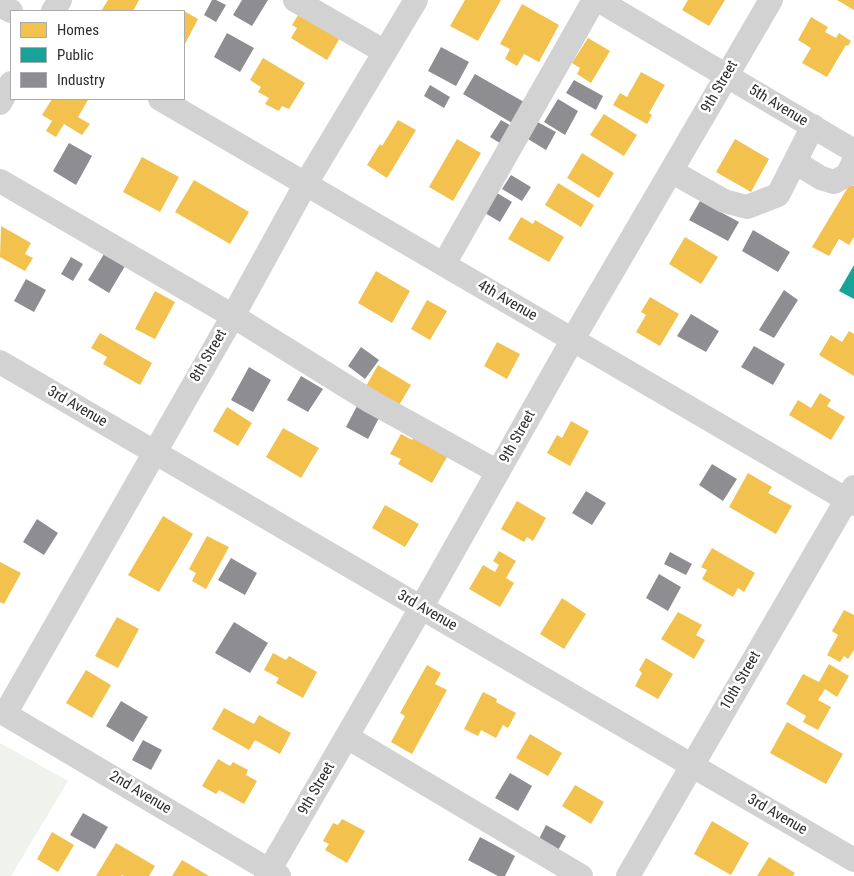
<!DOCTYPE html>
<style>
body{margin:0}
#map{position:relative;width:854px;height:876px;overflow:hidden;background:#fff;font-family:"Roboto Condensed",sans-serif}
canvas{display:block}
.legend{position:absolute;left:10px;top:10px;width:175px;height:90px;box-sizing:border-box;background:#fff;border:1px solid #ababab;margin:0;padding:6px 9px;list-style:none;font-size:15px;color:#2d2d2d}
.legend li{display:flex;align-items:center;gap:10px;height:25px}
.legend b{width:25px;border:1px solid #ababab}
</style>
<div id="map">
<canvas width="854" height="876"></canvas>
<ul class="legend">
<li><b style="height:14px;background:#f2c14e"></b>Homes</li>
<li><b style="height:14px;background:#17a398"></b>Public</li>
<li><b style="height:14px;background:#8d8d92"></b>Industry</li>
</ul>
</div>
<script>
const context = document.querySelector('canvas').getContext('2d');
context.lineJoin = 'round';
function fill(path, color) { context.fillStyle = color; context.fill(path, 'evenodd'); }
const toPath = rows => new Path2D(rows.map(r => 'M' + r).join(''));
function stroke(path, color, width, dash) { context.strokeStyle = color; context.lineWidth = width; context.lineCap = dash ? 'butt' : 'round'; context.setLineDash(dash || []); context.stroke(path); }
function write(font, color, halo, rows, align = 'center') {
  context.font = font + ' "Roboto Condensed",sans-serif'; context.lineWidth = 5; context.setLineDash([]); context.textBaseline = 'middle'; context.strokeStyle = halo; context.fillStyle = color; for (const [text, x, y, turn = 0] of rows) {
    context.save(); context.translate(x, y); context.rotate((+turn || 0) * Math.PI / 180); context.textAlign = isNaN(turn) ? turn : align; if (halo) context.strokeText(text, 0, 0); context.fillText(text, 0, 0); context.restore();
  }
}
fill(toPath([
 [0,743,68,781,11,876,0,876]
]), '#eff3eb');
fill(toPath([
 [108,0,139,0,133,11,101,11],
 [465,0,501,0,478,41,450,26],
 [688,0,725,0,709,26,682,10],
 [837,0,854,0,854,10],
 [522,4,559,25,539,62,524,54,517,66,505,59,510,49,500,44],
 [184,11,198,19,184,46],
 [300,12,341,36,327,60,291,38,297,28,292,25],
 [811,17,828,27,825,32,836,38,839,33,851,41,848,46,846,45,827,77,802,63,811,48,798,40],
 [588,38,610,51,591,83,577,74,580,68,572,63],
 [263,58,305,83,289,109,282,106,279,111,265,104,269,98,258,92,261,87,250,80],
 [641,72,665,85,649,113,652,115,647,124,613,105,620,93,627,97],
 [52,99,85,99,88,100,78,117,90,124,82,135,64,124,56,137,46,131,52,121,42,115],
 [604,114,637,135,624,156,590,135],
 [398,120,416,130,387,178,367,165,380,144,382,146],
 [457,139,481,153,453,201,429,187],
 [735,139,769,159,751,192,716,172],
 [582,153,614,173,599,198,567,178],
 [142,157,179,177,160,212,123,192],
 [194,180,249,212,230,244,175,212],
 [558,183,594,205,581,227,545,205],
 [850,184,854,186,854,237,849,245,839,239,829,256,812,247],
 [521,217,533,224,535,220,564,237,549,262,508,239],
 [1,226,31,243,25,254,33,258,25,271,0,257],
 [685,237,718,257,701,284,669,264],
 [376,271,410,291,392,323,358,303],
 [155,291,175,302,155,339,135,329],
 [650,297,679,314,660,346,636,332,646,315,641,312],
 [427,300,447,311,430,340,411,329],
 [849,331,854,334,854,376,819,355,831,335,842,342],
 [100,333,152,363,140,385,103,364,107,357,91,348],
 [497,342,520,354,507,379,484,366],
 [378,365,411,385,398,407,365,388],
 [820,393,831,400,827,406,845,417,831,440,789,415,798,400,811,408],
 [227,407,252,423,238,446,213,431],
 [571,421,589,431,570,466,547,453,557,435,562,438],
 [283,428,319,448,301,478,266,457],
 [401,434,412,440,415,434,447,457,432,483,398,464,401,459,390,454],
 [748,473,772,487,768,493,792,506,776,534,729,507],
 [517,501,546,518,533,541,527,537,524,542,501,529],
 [385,505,419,524,405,547,372,528],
 [163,516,193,534,159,592,128,575],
 [207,536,229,547,206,589,192,581,196,573,189,569],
 [712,548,755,573,744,592,738,588,733,597,702,579,707,570,701,567],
 [499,551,516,561,506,578,514,583,500,607,469,589,483,565,495,572,499,565,493,561],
 [0,562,21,573,4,604,0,602],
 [562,598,586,614,564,649,540,634],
 [844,610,854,615,854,650,848,659,844,656,840,662,827,655,838,635,832,631],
 [678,612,702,625,696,635,705,640,694,659,661,639],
 [117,617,139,629,118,668,95,656],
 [273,653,286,660,289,656,317,672,303,698,276,683,279,678,264,670],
 [646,658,673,674,658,699,635,686,642,673,639,670],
 [829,664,849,676,837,697,825,689,818,700,831,707,818,730,803,722,806,716,786,704,803,674,819,682],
 [427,665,441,673,435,684,447,690,412,754,391,742,405,716,400,713],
 [86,670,111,685,92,718,66,703],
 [483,692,497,699,496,702,516,713,508,728,503,725,496,738,481,730,478,736,464,729],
 [224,708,254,724,259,715,291,733,280,754,255,740,249,750,212,729],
 [787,722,843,754,826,784,770,753],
 [530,734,562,753,548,776,516,758],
 [218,759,230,766,233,762,248,770,246,775,257,781,244,804,219,790,216,794,202,786],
 [575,785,604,802,591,824,562,806],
 [342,819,365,831,347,863,325,850,329,844,323,841,333,823,338,825],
 [712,821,749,843,731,875,694,854],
 [52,832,74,845,58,872,37,859],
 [116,843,155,866,149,876,124,876,122,875,121,876,96,876],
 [769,857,795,873,793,876,757,876],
 [182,860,209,876,172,876]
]), '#f2c14e');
fill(toPath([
 [854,265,854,299,839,291]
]), '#17a398');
fill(toPath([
 [212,0,216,0,226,5,216,22,204,15],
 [242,0,268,0,252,26,233,15],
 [227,33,254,48,240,72,214,57],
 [441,47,469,62,456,86,428,71],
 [475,74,524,102,512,123,463,94],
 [574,80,603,96,596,110,566,93],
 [430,85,450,97,444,108,424,96],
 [558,99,578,111,565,135,544,122],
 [532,119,556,132,546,150,523,136],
 [501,120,513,127,503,145,490,137],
 [69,143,92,156,76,185,53,171],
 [511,175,531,187,522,201,502,189],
 [492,190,512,202,500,222,480,210],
 [700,201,739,222,728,241,689,220],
 [753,230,790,252,778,272,742,251],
 [104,254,125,266,109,293,88,280],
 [71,257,83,264,73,281,61,274],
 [26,279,46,290,34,312,14,301],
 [784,290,798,300,774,338,759,330],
 [691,314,719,331,706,352,677,336],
 [754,346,785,364,773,385,741,367],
 [361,347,379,360,365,379,348,366],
 [249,367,271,380,253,412,231,400],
 [301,376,323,389,308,412,287,400],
 [357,406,379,418,368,439,346,427],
 [712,464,737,479,723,501,699,485],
 [586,491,606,503,592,525,572,513],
 [37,519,58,533,44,555,23,542],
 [670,552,692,564,686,575,664,564],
 [231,558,257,573,245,595,218,580],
 [659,574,681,587,668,611,646,598],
 [234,622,268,643,250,673,215,653],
 [121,701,148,717,133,742,106,726],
 [143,740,162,750,151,770,132,760],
 [510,773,532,786,518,811,495,798],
 [83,813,108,827,95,849,70,835],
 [546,825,566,836,557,852,538,841],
 [480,837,515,856,505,876,498,876,468,860]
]), '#8d8d92');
stroke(toPath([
 [295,0,385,52],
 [598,0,854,151],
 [0,5,11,11],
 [53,11,60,0],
 [160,99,854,504],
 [0,103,11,83],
 [795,162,821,178,834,182,847,175,854,161],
 [671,171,724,201,747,207,778,195,813,126],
 [0,181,233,316,370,401,498,472],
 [444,264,594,0],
 [0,362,854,860],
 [0,711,279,876],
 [5,714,233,316,305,185,416,0],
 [347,737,581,876],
 [266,876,421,608,573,339,771,0],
 [628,876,854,487]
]), '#d2d2d2', 24);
write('15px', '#2d2d2d', '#fff', [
 ["9th Street",720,87,-60],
 ["5th Avenue",778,106,31],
 ["4th Avenue",507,301,30],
 ["8th Street",209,356,-60],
 ["3rd Avenue",77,407,30],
 ["9th Street",518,437,-61],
 ["3rd Avenue",427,611,30],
 ["10th Street",741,681,-60],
 ["9th Street",317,789,-60],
 ["2nd Avenue",140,793,31],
 ["3rd Avenue",777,815,30]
]);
</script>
